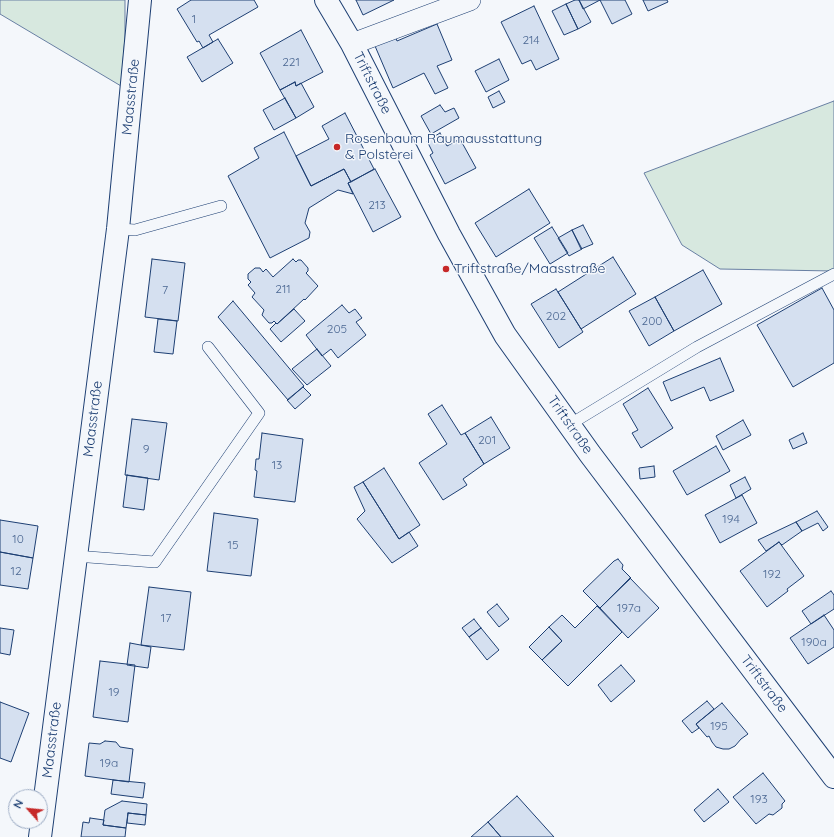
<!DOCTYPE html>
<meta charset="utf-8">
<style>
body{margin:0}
#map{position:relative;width:834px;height:837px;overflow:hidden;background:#f4f7fb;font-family:Quicksand,sans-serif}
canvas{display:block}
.north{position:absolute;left:8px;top:789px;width:40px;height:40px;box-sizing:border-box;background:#f4f7fb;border:1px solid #9eadc5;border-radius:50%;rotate:297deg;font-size:11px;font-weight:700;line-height:16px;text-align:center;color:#1d3f73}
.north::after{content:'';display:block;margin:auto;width:14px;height:18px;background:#c62828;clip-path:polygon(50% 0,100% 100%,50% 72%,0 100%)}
</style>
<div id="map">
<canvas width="834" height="837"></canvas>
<div class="north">N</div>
</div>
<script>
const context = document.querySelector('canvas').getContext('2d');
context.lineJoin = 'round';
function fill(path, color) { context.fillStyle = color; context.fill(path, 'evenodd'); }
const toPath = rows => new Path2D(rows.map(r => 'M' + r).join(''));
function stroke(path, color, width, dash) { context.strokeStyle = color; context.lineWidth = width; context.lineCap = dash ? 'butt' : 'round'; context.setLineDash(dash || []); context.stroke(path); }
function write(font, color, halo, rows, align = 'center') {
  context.font = font + ' Quicksand,sans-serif'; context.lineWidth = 3; context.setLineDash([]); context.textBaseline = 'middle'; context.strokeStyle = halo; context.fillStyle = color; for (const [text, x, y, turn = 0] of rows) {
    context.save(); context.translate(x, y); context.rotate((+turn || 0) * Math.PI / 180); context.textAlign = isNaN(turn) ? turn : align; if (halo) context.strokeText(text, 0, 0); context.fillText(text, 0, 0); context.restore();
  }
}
const green = toPath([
 [0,0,125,0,125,37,121,86,0,14,0,0],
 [834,101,834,271,720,269,682,245,644,173,834,101]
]);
fill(green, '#d7e8df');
stroke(green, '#687fa3', 1);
const building = toPath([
 [191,0,254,0,258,7,209,35,213,42,203,48,199,41,197,42,177,9,191,0],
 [356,0,394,0,363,15,356,0],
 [575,0,579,0,591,22,578,29,566,4,575,0],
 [579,0,600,0,583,9,579,0],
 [600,0,625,0,632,14,612,24,600,0],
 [643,0,667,0,668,2,648,11,643,0],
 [566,4,578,29,564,35,552,11,566,4],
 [534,6,559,59,536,70,531,60,522,64,501,22,534,6],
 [437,24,452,60,437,66,448,88,435,94,424,73,393,88,375,46,395,36,397,41,437,24],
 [301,30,323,72,296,86,295,82,280,90,260,53,301,30],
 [218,39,233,63,202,82,187,57,218,39],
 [499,59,509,80,486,92,475,71,499,59],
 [295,82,296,86,301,83,314,107,296,118,280,90,295,82],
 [499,91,505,102,493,108,488,97,499,91],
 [285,98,296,118,274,130,263,110,285,98],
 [440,105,445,112,454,108,459,118,431,134,421,116,440,105],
 [345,113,374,169,351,182,344,169,311,186,296,156,329,139,322,126,345,113],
 [284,132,311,186,344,169,351,182,348,183,353,194,338,190,309,208,305,223,310,232,309,238,270,258,228,176,259,158,254,148,284,132],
 [440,133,447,146,460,139,476,168,445,184,430,155,433,153,427,141,440,133],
 [375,169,401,217,373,232,348,183,375,169],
 [529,189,550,223,496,257,475,223,529,189],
 [583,225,593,244,581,249,572,230,583,225],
 [552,227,568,253,550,264,534,238,552,227],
 [572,230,582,249,569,256,558,238,572,230],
 [613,257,636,294,581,329,558,292,613,257],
 [152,259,185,263,178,321,145,317,152,259],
 [293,259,296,262,298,260,301,260,308,268,308,271,306,273,318,286,305,300,304,299,277,324,274,321,272,323,269,323,262,315,264,310,252,297,255,293,248,285,251,282,248,279,248,274,255,268,260,268,263,272,266,269,273,277,293,259],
 [703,270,722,304,674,331,655,297,703,270],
 [822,288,834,310,834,363,793,387,757,325,822,288],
 [556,289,583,332,559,348,531,304,556,289],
 [655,297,674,331,649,346,629,311,655,297],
 [233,301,304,386,288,400,218,317,233,301],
 [342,305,349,313,355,309,362,318,356,322,366,335,338,358,331,349,322,356,306,335,342,305],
 [294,309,305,321,281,342,270,329,276,323,277,324,294,309],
 [158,319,177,321,173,354,154,352,158,319],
 [317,349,331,366,307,385,292,369,317,349],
 [720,358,734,391,710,401,704,387,671,401,663,382,720,358],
 [303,387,311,395,295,409,287,400,303,387],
 [648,388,673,428,641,448,632,433,638,430,623,404,648,388],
 [442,405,461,435,465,433,484,464,463,479,467,485,443,500,419,463,447,444,428,414,442,405],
 [491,417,510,448,484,464,465,433,491,417],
 [132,419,167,423,159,480,125,475,132,419],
 [743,420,751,435,723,450,716,436,743,420],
 [262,433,303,439,295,502,254,497,257,471,255,470,256,459,259,459,262,433],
 [803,433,807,443,793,449,789,440,803,433],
 [716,446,730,471,687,495,673,471,716,446],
 [654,466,655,477,640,479,639,468,654,466],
 [384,468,420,525,399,539,363,482,384,468],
 [127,475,148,478,144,510,123,507,127,475],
 [745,477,751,489,736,498,730,485,745,477],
 [363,482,399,539,409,532,418,546,392,563,357,519,365,511,354,487,363,482],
 [742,495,757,523,720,543,705,515,742,495],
 [817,511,828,527,823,531,818,523,802,531,796,522,817,511],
 [214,513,258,519,251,576,207,571,214,513],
 [0,520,38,526,33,558,0,552,0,520],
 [796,522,802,531,782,545,779,542,766,551,758,540,796,522],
 [779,542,804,576,787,589,788,591,767,607,740,571,779,542],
 [0,552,33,558,28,589,0,585,0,552],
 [618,559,623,565,622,569,631,578,600,608,583,591,614,561,618,559],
 [630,578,659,608,628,638,600,608,630,578],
 [149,587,191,592,184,650,141,645,149,587],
 [831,591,834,595,834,609,811,624,802,611,831,591],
 [497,604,509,619,499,627,487,612,497,604],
 [597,606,622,632,568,686,542,660,562,641,549,627,562,615,575,628,597,606],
 [824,615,834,630,834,647,808,664,790,638,824,615],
 [474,619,481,628,469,637,462,628,474,619],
 [549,627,562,641,542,660,529,647,549,627],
 [0,628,14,630,10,655,0,653,0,628],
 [481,628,499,650,487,660,469,637,481,628],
 [130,643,151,647,148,668,127,665,130,643],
 [100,661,135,665,128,722,93,717,100,661],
 [621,665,635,681,611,702,598,685,621,665],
 [707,701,714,709,696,724,699,728,692,733,682,721,707,701],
 [0,702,29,713,11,762,0,758,0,702],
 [722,703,748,734,741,739,735,746,729,749,723,749,716,747,712,742,709,736,707,737,696,724,722,703],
 [105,741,116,742,120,747,133,749,129,782,85,776,89,743,100,744,105,741],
 [763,773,785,801,782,804,782,808,773,815,769,814,756,824,733,797,763,773],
 [113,780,145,783,143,798,111,794,113,780],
 [718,789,729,802,704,822,694,810,718,789],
 [517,796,554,837,501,837,488,822,517,796],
 [122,801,147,804,146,815,128,813,126,828,103,825,105,810,122,801],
 [128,813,146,815,145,825,127,823,128,813],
 [90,818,104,820,103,825,126,828,125,837,81,837,83,822,89,823,90,818],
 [488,822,501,837,471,837,488,822]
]);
fill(building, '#d5e0f0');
stroke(building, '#1d3f73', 1);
const lane = toPath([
 [118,229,135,230,221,206],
 [569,425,697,347,834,274],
 [75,556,155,562,259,413,208,347]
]);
const street = toPath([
 [352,44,470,0]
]);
const secondary = toPath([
 [326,0,352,44,449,234,505,335,590,454,834,777],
 [40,837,118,229,140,0]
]);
stroke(lane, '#1d3f73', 12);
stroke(street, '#1d3f73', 22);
stroke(secondary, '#1d3f73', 24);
stroke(lane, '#f4f7fb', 11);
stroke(street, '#f4f7fb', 21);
stroke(secondary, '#f4f7fb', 22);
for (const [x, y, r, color] of [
 [337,147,4,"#c62828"],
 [446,269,4,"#c62828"]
]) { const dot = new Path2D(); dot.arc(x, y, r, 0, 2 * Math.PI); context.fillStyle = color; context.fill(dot); stroke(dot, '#f4f7fb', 1.5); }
write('12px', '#4b6792', null, [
 ["1",194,19],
 ["214",531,40],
 ["221",291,62],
 ["213",377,205],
 ["211",283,289],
 ["7",165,290],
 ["202",556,316],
 ["200",652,321],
 ["205",337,329],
 ["201",487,440],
 ["9",146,449],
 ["13",277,465],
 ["194",731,519],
 ["10",18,539],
 ["15",233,545],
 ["12",16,571],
 ["192",772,574],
 ["197a",629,608],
 ["17",166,618],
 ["190a",814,642],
 ["19",114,692],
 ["195",719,726],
 ["19a",109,763],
 ["193",759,799]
]);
write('14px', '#1d3f73', '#f4f7fb', [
 ["Triftstraße",372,83,63],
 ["Maasstraße",131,97,-84],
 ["Maasstraße",93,419,-83],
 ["Triftstraße",570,425,55],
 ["Triftstraße",764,684,53],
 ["Maasstraße",52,740,-83]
]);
write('14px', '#1d3f73', '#f4f7fb', [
 ["Rosenbaum Raumausstattung",345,139],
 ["& Polsterei",345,155],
 ["Triftstraße/Maasstraße",454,269]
], 'left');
</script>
